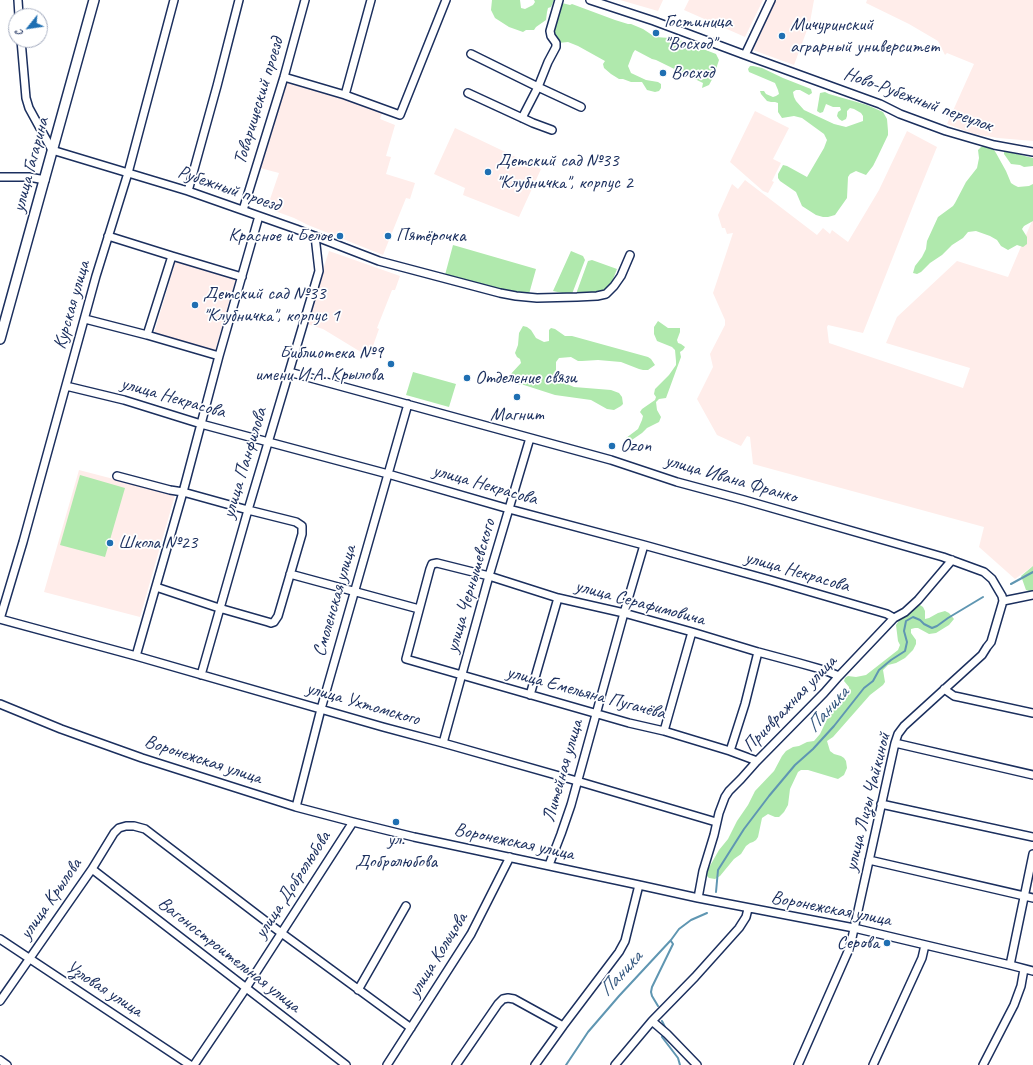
<!DOCTYPE html>
<meta charset="utf-8">
<style>
body{margin:0}
#map{position:relative;width:1033px;height:1065px;overflow:hidden;background:#fff;font-family:Caveat,sans-serif}
canvas{display:block}
.north{position:absolute;left:8px;top:8px;width:40px;height:40px;box-sizing:border-box;background:#fff;border:1px solid #a4acbf;border-radius:50%;rotate:240deg;font-size:11px;font-weight:700;line-height:16px;text-align:center;color:#1b2f5e}
.north::after{content:'';display:block;margin:auto;width:14px;height:18px;background:#1f6fb2;clip-path:polygon(50% 0,100% 100%,50% 72%,0 100%)}
</style>
<div id="map">
<canvas width="1033" height="1065"></canvas>
<div class="north">С</div>
</div>
<script>
const context = document.querySelector('canvas').getContext('2d');
context.lineJoin = 'round';
function fill(path, color) { context.fillStyle = color; context.fill(path, 'evenodd'); }
const toPath = rows => new Path2D(rows.map(r => 'M' + r).join(''));
function stroke(path, color, width, dash) { context.strokeStyle = color; context.lineWidth = width; context.lineCap = dash ? 'butt' : 'round'; context.setLineDash(dash || []); context.stroke(path); }
function write(font, color, halo, rows, align = 'center') {
  context.font = font + ' Caveat,sans-serif'; context.lineWidth = 3.5; context.setLineDash([]); context.textBaseline = 'middle'; context.strokeStyle = halo; context.fillStyle = color; for (const [text, x, y, turn = 0] of rows) {
    context.save(); context.translate(x, y); context.rotate((+turn || 0) * Math.PI / 180); context.textAlign = isNaN(turn) ? turn : align; if (halo) context.strokeText(text, 0, 0); context.fillText(text, 0, 0); context.restore();
  }
}
fill(toPath([
 [620,0,663,0,658,11],
 [689,0,763,0,745,37,684,10],
 [776,0,814,0,810,22,794,65,753,50],
 [867,0,1033,0,1033,141,998,138,974,134,947,124,974,64,947,53,945,55,938,41,909,24,866,3],
 [284,81,352,102,382,113,380,119,395,125,386,156,391,157,386,174,415,183,410,199,406,198,383,255,308,225,294,218,267,208,279,173,260,168],
 [755,111,789,128,773,159,781,163,772,181,774,182,768,193,763,191,730,162],
 [455,128,541,169,519,217,463,195,465,188,434,174],
 [907,131,937,147,913,206,863,333,828,325,827,327,829,343,963,388,970,368,886,343,897,317,957,261,1008,277,1032,221,1033,221,1033,566,1015,579,979,547,984,527,753,464,750,437,747,436,741,446,717,435,697,399,713,367,710,354,725,325,725,320,713,293,733,233,727,234,725,228,722,228,718,215,732,184,738,189,745,180,817,235,823,228,830,234,832,230,848,242,879,190],
 [329,251,400,276,395,290,392,290,377,328,379,329,369,357,323,329,307,324,318,285],
 [176,260,236,278,215,351,154,333],
 [79,470,175,495,140,617,44,592]
]), '#ffedea');
fill(toPath([
 [492,0,520,0,521,8,525,9,533,5,535,2,534,0,554,0,551,7,548,8,547,12,546,20,536,27,534,30,526,30,523,32,509,27,495,18,491,10],
 [562,3,570,5,572,4,615,20,628,24,631,24,643,29,655,37,670,38,672,37,716,54,719,60,717,66,716,72,709,85,702,88,703,83,656,60,652,59,635,50,633,53,628,66,631,73,646,80,658,82,661,84,661,88,659,91,655,92,647,90,642,82,631,82,623,79,619,79,611,74,604,68,603,64,605,61,578,46,568,42,558,43,555,37,553,30],
 [750,66,753,66,762,68,783,78,811,89,812,93,809,95,800,90,796,90,793,92,794,97,796,101,804,110,834,124,846,127,863,121,863,116,861,113,854,109,850,108,847,111,847,116,846,119,842,121,839,119,837,116,838,112,841,110,840,107,833,107,826,104,823,112,820,113,817,111,820,93,825,92,829,94,867,105,883,112,887,119,888,131,888,135,878,156,873,166,866,175,856,171,850,174,848,177,847,198,835,215,828,217,823,217,816,215,802,206,796,192,780,181,778,178,778,174,783,165,787,166,807,177,824,148,827,140,824,134,802,118,794,116,782,118,778,112,778,103,775,102,771,102,767,101,761,94,760,91,764,91,766,94,773,97,776,96,779,94,778,90,775,83,749,72,748,69],
 [984,146,994,150,996,153,1006,171,1011,183,1014,185,1018,187,1029,186,1033,184,1033,221,1024,226,1022,229,1027,237,1027,244,1023,247,1017,245,1008,250,1001,246,997,240,990,236,976,231,968,232,963,238,952,245,942,255,930,263,921,272,917,274,913,273,915,266,922,257,926,249,927,241,938,217,953,206,955,203,966,182,977,168,979,158,978,150,981,147],
 [1004,151,1033,158,1033,166,1024,167,1020,165,1011,164,1004,154],
 [453,245,536,269,529,294,516,293,496,289,445,275],
 [571,251,583,256,585,260,572,294,562,293,553,291],
 [592,260,617,269,610,287,606,290,596,293,576,294,588,261],
 [658,321,668,328,680,328,680,332,677,340,678,343,681,344,685,347,683,350,680,352,681,357,666,398,659,399,656,402,657,410,661,417,659,422,647,428,642,433,626,444,624,441,626,438,638,429,642,420,643,416,640,412,642,409,655,400,656,397,654,394,655,389,669,375,676,365,676,361,675,350,672,347,657,341,654,334,654,327],
 [523,326,527,327,531,330,536,338,544,342,549,341,549,330,551,328,555,329,565,336,572,336,648,357,651,359,655,365,648,370,643,370,639,369,621,362,598,360,582,361,578,361,571,357,559,358,556,362,556,375,560,381,574,387,611,390,619,393,622,397,623,404,621,406,614,410,607,409,591,400,555,395,524,385,517,384,508,380,509,376,521,363,520,359,517,357,515,353,518,345,519,333],
 [413,372,456,384,449,407,406,395],
 [80,475,125,488,105,557,60,545],
 [1033,566,1033,591,1029,591,1026,590,1021,576],
 [920,605,923,607,925,611,925,619,929,618,938,613,945,611,949,613,954,619,949,625,936,633,929,634,918,628,915,628,911,629,911,633,916,640,916,644,913,650,905,658,896,663,888,665,883,670,885,682,883,685,870,695,833,737,827,741,830,751,834,754,841,756,844,758,846,761,847,768,844,775,838,779,808,770,801,770,798,772,790,789,788,805,784,812,779,817,775,817,768,814,762,818,758,837,756,840,753,842,750,843,746,846,741,854,734,859,720,876,715,879,709,878,706,875,707,871,719,850,728,839,737,821,748,805,755,791,774,771,782,756,786,751,793,747,799,746,807,742,814,741,820,734,830,713,838,702,849,689,849,687,844,681,845,678,848,676,856,677,866,675,898,650,900,645,898,641,896,625,900,619,907,611,917,606]
]), '#b0e9ad');
stroke(toPath([
 [1011,584,1033,572],
 [716,892,718,870,744,829,769,796,795,765,813,749,834,726,864,688,873,681,879,670,891,660,905,651,907,642,904,631,906,621,913,617,920,620,924,624,932,628,937,626,948,618,983,597],
 [658,1006,652,996,651,992,652,987,673,944,671,941],
 [662,1021,666,1029],
 [664,1033,662,1037,678,1058,680,1065],
 [566,1065,588,1032,619,996,671,940,679,929,691,920,707,913]
]), '#5f96b2', 2);
const minor = toPath([
 [18,0,19,16],
 [590,0,654,21,745,55,880,104,900,114,946,131,994,145,1033,152],
 [21,40,26,98,29,108,52,150,188,191,296,229,379,261,500,293,516,296,537,298,577,297,597,296,606,294,614,286,621,276,630,255],
 [471,54,538,87,581,107],
 [745,55,771,0],
 [284,77,345,95,400,115,446,0],
 [468,93,533,123,552,130],
 [345,95,371,0],
 [522,118,538,87,548,62,556,47,556,43,551,36,550,31,559,0],
 [0,177,29,177,45,180],
 [188,191,217,86,239,0],
 [243,210,284,77,305,0],
 [108,236,172,256,242,277],
 [85,319,147,335,219,356],
 [147,335,172,256],
 [289,372,611,460,677,482,744,500,943,557,984,572,992,579,1002,596,1003,601],
 [66,386,124,400,201,424,388,474,509,509,644,545,770,580,887,614,894,618],
 [117,476,170,490,183,492,248,510,296,522,302,526,302,534,278,616,274,622,271,623,268,622,219,608,156,587],
 [290,574,419,609],
 [1003,601,1033,595],
 [0,619,136,656,383,727,443,743,577,781,716,822],
 [0,619,23,542,96,276,128,173,174,0],
 [136,656,183,492,219,356,259,216],
 [201,675,248,510,319,271,315,236],
 [944,689,954,696,959,697,1033,713],
 [530,695,558,598],
 [0,704,61,729,142,758,296,807,353,822,414,837,639,885,698,898,854,928,1010,965,1033,971],
 [664,731,692,632],
 [443,743,489,576,530,438],
 [895,743,1033,775],
 [730,751,745,704,758,652],
 [757,761,730,751,664,731,629,723,406,659,430,569,432,564,437,563,489,576,558,598,624,613,692,632,758,652,799,663,824,670,839,676],
 [881,804,1033,837],
 [296,807,321,709,408,404],
 [869,860,1033,898],
 [549,865,561,834,571,805,624,613,644,545],
 [92,869,346,1065],
 [698,898,703,871,714,835,719,813,725,797,729,791,741,779,757,761,824,693,839,676,894,618,905,612,918,600,952,560],
 [0,939,190,1065],
 [1010,965,1033,854],
 [358,990,406,906],
 [0,1001,92,869,114,833,119,828,126,826,134,826,145,829,276,929,411,1028],
 [652,1021,667,1034,697,1065],
 [0,1060,7,1065],
 [194,1065,246,988,353,822],
 [387,1065,471,934,510,857],
 [456,1065,498,1004,503,999,508,998,514,999,563,1026],
 [535,1065,563,1026,619,952,625,941,639,885],
 [615,1065,652,1021,695,977,739,928,746,917,748,909],
 [798,1065,850,947,895,743,898,734,904,726,982,655,987,647,991,642,1003,601],
 [873,1065,922,958,925,945],
 [983,1065,1014,1005,1021,986,1024,969]
]);
const major = toPath([
 [0,339,94,0]
]);
stroke(minor, '#1b2f5e', 10);
stroke(major, '#1b2f5e', 12);
stroke(minor, '#fff', 7);
stroke(major, '#fff', 9);
for (const [x, y, r, color] of [
 [656,33,4,"#1f6fb2"],
 [782,36,4,"#1f6fb2"],
 [663,73,4,"#1f6fb2"],
 [488,172,4,"#1f6fb2"],
 [340,236,4,"#1f6fb2"],
 [388,236,4,"#1f6fb2"],
 [195,305,4,"#1f6fb2"],
 [391,364,4,"#1f6fb2"],
 [467,378,4,"#1f6fb2"],
 [517,397,4,"#1f6fb2"],
 [612,446,4,"#1f6fb2"],
 [110,543,4,"#1f6fb2"],
 [396,822,4,"#1f6fb2"],
 [887,943,4,"#1f6fb2"]
]) { const dot = new Path2D(); dot.arc(x, y, r, 0, 2 * Math.PI); context.fillStyle = color; context.fill(dot); stroke(dot, '#fff', 1.5); }
write('19px', '#1b2f5e', '#fff', [
 ["Гостиница",664,22],
 ["\"Восход\"",664,44],
 ["Мичуринский",790,25],
 ["аграрный университет",790,47],
 ["Восход",671,73],
 ["Детский сад №33",496,161],
 ["\"Клубничка\", корпус 2",496,183],
 ["Красное и Белое",332,236,"right"],
 ["Пятёрочка",396,236],
 ["Детский сад №33",203,294],
 ["\"Клубничка\", корпус 1",203,316],
 ["Библиотека №9",383,353,"right"],
 ["имени И.А. Крылова",383,375,"right"],
 ["Отделение связи",475,378],
 ["Магнит",517,415,"center"],
 ["Ozon",620,446],
 ["Школа №23",118,543],
 ["ул.",396,840,"center"],
 ["Добролюбова",396,862,"center"],
 ["Серова",879,943,"right"]
], 'left');
write('19px', '#1b2f5e', '#fff', [
 ["Ново-Рубежный переулок",918,100,20],
 ["Товарищеский проезд",259,101,-73],
 ["улица Гагарина",31,165,-75],
 ["Рубежный проезд",229,189,19],
 ["Курская улица",72,305,-74],
 ["улица Некрасова",173,398,16],
 ["улица Панфилова",245,463,-73],
 ["улица Ивана Франко",731,479,16],
 ["улица Некрасова",485,485,16],
 ["улица Некрасова",797,572,16],
 ["улица Чернышевского",471,586,-74],
 ["Смоленская улица",335,601,-74],
 ["улица Серафимовича",640,603,15],
 ["улица Емельяна Пугачёва",586,693,15],
 ["улица Ухтомского",363,704,16],
 ["Приовражная улица",790,704,-46],
 ["Воронежская улица",203,760,18],
 ["Литейная улица",563,771,-74],
 ["улица Лизы Чайкиной",868,802,-76],
 ["Воронежская улица",514,842,12],
 ["улица Добролюбова",293,885,-57],
 ["улица Крылова",51,899,-55],
 ["Воронежская улица",831,909,11],
 ["Вагоностроительная улица",229,955,38],
 ["улица Кольцова",438,955,-58],
 ["Узловая улица",104,989,33]
]);
write('italic 20px', '#375a81', '#fff', [
 ["Паника",828,710,-49],
 ["Паника",621,974,-48]
]);
</script>
